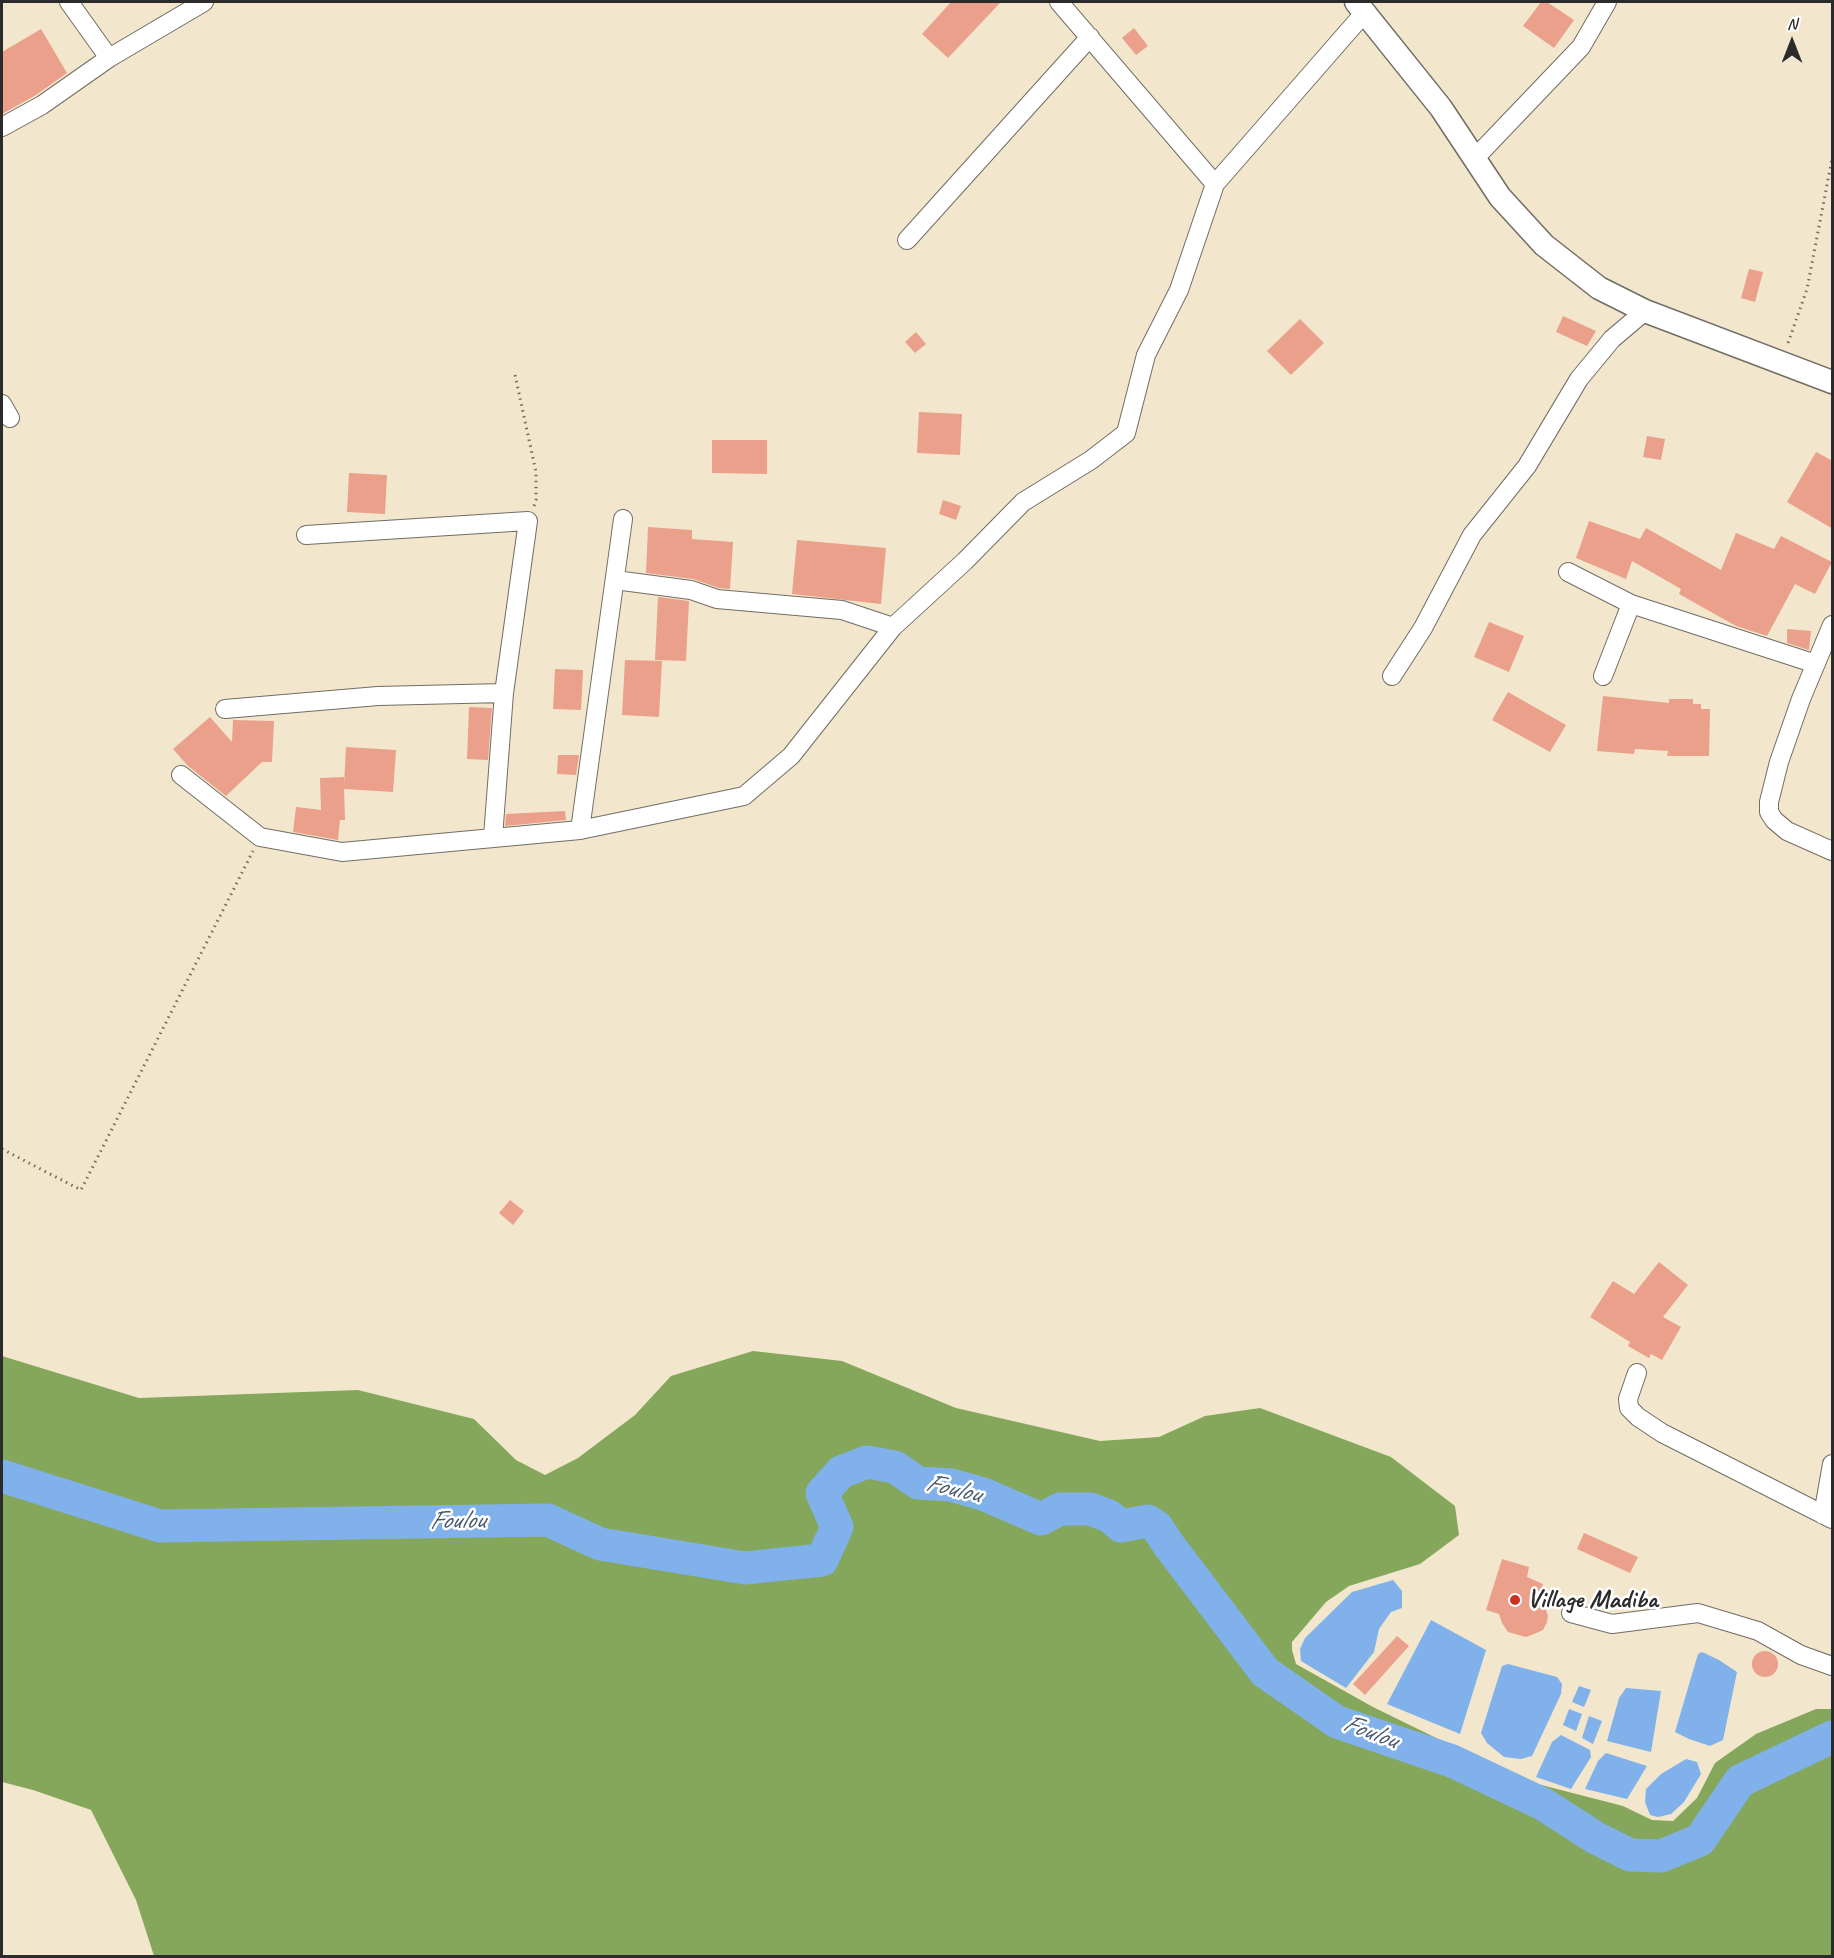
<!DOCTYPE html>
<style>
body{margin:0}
#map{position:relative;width:1834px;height:1958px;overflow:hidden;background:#f2e7cd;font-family:Caveat,sans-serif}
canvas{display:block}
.frame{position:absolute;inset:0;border:3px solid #2b2b2b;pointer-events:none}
.north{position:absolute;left:1762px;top:12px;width:60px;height:60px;-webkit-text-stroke:4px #fff;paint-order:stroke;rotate:0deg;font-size:16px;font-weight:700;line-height:24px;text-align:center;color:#2b2b2b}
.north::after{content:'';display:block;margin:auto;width:21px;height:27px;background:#2b2b2b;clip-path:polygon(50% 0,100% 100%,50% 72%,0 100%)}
</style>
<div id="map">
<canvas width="1834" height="1958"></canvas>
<div class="frame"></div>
<div class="north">N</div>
</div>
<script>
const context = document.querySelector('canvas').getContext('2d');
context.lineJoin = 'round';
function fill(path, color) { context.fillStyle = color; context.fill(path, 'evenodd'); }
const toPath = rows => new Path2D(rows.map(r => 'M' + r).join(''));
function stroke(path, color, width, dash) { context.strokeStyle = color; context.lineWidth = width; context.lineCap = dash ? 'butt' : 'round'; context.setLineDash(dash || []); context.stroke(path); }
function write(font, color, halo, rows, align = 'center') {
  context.font = font + ' Caveat,sans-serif'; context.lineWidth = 5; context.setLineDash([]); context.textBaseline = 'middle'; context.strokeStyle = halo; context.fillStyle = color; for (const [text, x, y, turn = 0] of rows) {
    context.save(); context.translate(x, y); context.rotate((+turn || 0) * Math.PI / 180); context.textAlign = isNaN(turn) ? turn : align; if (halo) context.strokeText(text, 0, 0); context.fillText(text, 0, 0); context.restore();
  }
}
fill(toPath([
 [753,1351,842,1361,956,1408,1100,1441,1159,1437,1205,1416,1260,1408,1391,1457,1455,1506,1459,1535,1420,1564,1349,1586,1326,1602,1292,1642,1292,1650,1296,1664,1373,1707,1522,1780,1623,1806,1652,1820,1673,1821,1697,1798,1715,1763,1756,1734,1816,1709,1832,1709,1832,1956,154,1956,136,1900,91,1810,33,1790,2,1782,2,1356,139,1398,358,1390,474,1419,516,1460,545,1475,578,1458,635,1415,671,1376]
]), '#85a75c');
fill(toPath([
 [1393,1580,1402,1591,1402,1608,1391,1612,1379,1629,1374,1652,1346,1688,1301,1661,1300,1649,1305,1638,1352,1592],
 [1431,1620,1486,1650,1460,1734,1387,1704],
 [1702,1652,1719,1660,1737,1672,1723,1740,1710,1746,1689,1739,1675,1732,1698,1654],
 [1508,1664,1557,1677,1562,1684,1561,1694,1532,1756,1521,1759,1504,1757,1487,1743,1481,1733,1502,1666],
 [1579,1686,1591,1690,1584,1707,1572,1702],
 [1626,1688,1661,1691,1651,1752,1607,1741,1619,1698],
 [1569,1709,1582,1714,1576,1731,1563,1725],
 [1589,1716,1602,1721,1593,1744,1582,1738],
 [1561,1735,1590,1750,1591,1757,1571,1789,1536,1777,1552,1742],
 [1606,1753,1647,1766,1627,1799,1585,1789,1598,1761],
 [1686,1759,1697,1762,1701,1774,1684,1802,1671,1814,1658,1817,1650,1815,1645,1802,1646,1789,1661,1774]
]), '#80b1eb');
stroke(toPath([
 [2,1476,160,1526,548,1520,600,1544,745,1568,822,1560,837,1527,822,1493,841,1472,867,1462,895,1467,918,1483,951,1485,983,1494,1041,1519,1060,1509,1090,1509,1109,1516,1121,1526,1148,1521,1157,1527,1168,1544,1265,1672,1337,1722,1452,1761,1543,1804,1596,1838,1630,1855,1661,1856,1700,1840,1740,1781,1832,1737]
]), '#80b1eb', 33);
fill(toPath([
 [951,2,1001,2,948,58,922,34],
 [1541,2,1547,2,1574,20,1554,48,1523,26],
 [1134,28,1148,46,1136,55,1122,38],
 [41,29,67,73,36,95,2,114,2,52],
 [1749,269,1763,272,1755,302,1741,298],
 [1563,316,1596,331,1587,346,1556,332],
 [1300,319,1324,343,1291,375,1267,351],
 [916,332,926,344,915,353,905,342],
 [919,412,962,414,960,455,917,453],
 [1647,436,1665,439,1661,460,1643,457],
 [712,440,767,440,767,474,712,473],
 [1816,452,1833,461,1833,529,1787,502],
 [349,473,387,475,385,514,347,512],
 [943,500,961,506,956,520,939,514],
 [1589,521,1640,539,1646,528,1721,570,1736,533,1774,549,1781,536,1832,562,1815,594,1795,584,1767,636,1736,626,1679,594,1681,589,1632,561,1626,579,1576,558],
 [648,527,692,530,692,539,733,542,730,589,719,588,693,579,646,573],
 [797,540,886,548,881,604,792,594],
 [658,597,689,601,686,661,655,660],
 [1489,622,1524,636,1509,672,1474,657],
 [1787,629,1811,631,1809,650,1787,643],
 [625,660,662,661,659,717,622,715],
 [555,669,583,670,581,710,553,709],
 [1508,692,1566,725,1550,752,1492,720],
 [1603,696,1669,703,1669,699,1693,699,1693,704,1701,704,1701,709,1710,709,1709,756,1667,756,1668,751,1635,749,1634,754,1597,751],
 [469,707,492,708,488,760,467,759],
 [210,717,232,742,233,720,274,721,272,762,262,762,226,796,188,766,173,749],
 [346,747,396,750,393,792,344,789,345,820,340,820,338,840,293,832,296,807,321,810,320,778,344,777,344,785],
 [558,755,579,755,576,775,557,774],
 [565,811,566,820,505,826,506,814],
 [510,1200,524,1211,513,1225,499,1213],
 [1659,1262,1688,1285,1663,1317,1681,1327,1662,1360,1651,1354,1649,1358,1628,1346,1630,1342,1590,1317,1613,1281,1634,1294],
 [1584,1533,1638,1557,1630,1573,1577,1549],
 [1502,1559,1529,1567,1527,1577,1543,1584,1540,1597,1548,1615,1547,1622,1543,1630,1534,1634,1526,1637,1508,1632,1502,1623,1499,1614,1486,1610],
 [1397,1636,1409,1646,1365,1695,1353,1684],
 '1752 1664a13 13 0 1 1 26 0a13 13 0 1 1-26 0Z'
]), '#eaa08a');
const minor = toPath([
 [69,2,109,58],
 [1059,2,1215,184],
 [2,127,42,105,109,58,204,2],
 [1475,158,1581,47,1607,2],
 [907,240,1090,37],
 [2,404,10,418],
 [306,535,528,521,504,693,493,837],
 [1568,572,1631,604,1603,676],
 [615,580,691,590,717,599,842,610,893,627],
 [1631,604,1816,664],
 [1832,625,1801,699,1779,762,1769,802,1769,812,1774,820,1787,831,1832,851],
 [1392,676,1423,628,1472,535,1527,466,1579,379,1612,339,1645,311],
 [225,709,378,696,504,693],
 [181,775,260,837,342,852,580,830,744,796,791,756,893,627,965,561,1023,502,1091,460,1126,433,1146,355,1179,290,1215,184,1366,11],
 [580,830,623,519],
 [1637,1373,1628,1399,1629,1408,1638,1417,1662,1433,1832,1519],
 [1823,1515,1832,1464],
 [1571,1613,1612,1624,1698,1613,1758,1631,1801,1655,1832,1666]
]);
const tertiary = toPath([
 [1356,2,1441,108,1500,197,1544,245,1599,288,1645,311,1832,382]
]);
stroke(minor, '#716d64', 20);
stroke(tertiary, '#716d64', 25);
stroke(toPath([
 [1788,343,1807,289,1832,159],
 [515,375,536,472,536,500,534,506],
 [2,1149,81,1190,253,851]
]), '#716d64', 3, [1.5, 4.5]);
stroke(minor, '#fff', 18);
stroke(tertiary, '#fff', 22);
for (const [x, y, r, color] of [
 [1515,1600,6,"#c8321e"]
]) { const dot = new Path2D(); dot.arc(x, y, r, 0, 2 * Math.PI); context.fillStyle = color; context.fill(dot); stroke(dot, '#fff', 2); }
write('bold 26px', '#2b2b2b', '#fff', [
 ["Village Madiba",1527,1600]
], 'left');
write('italic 27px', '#495a6e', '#fff', [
 ["Foulou",953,1489,13],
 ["Foulou",457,1521,-1],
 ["Foulou",1370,1732,20]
]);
</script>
